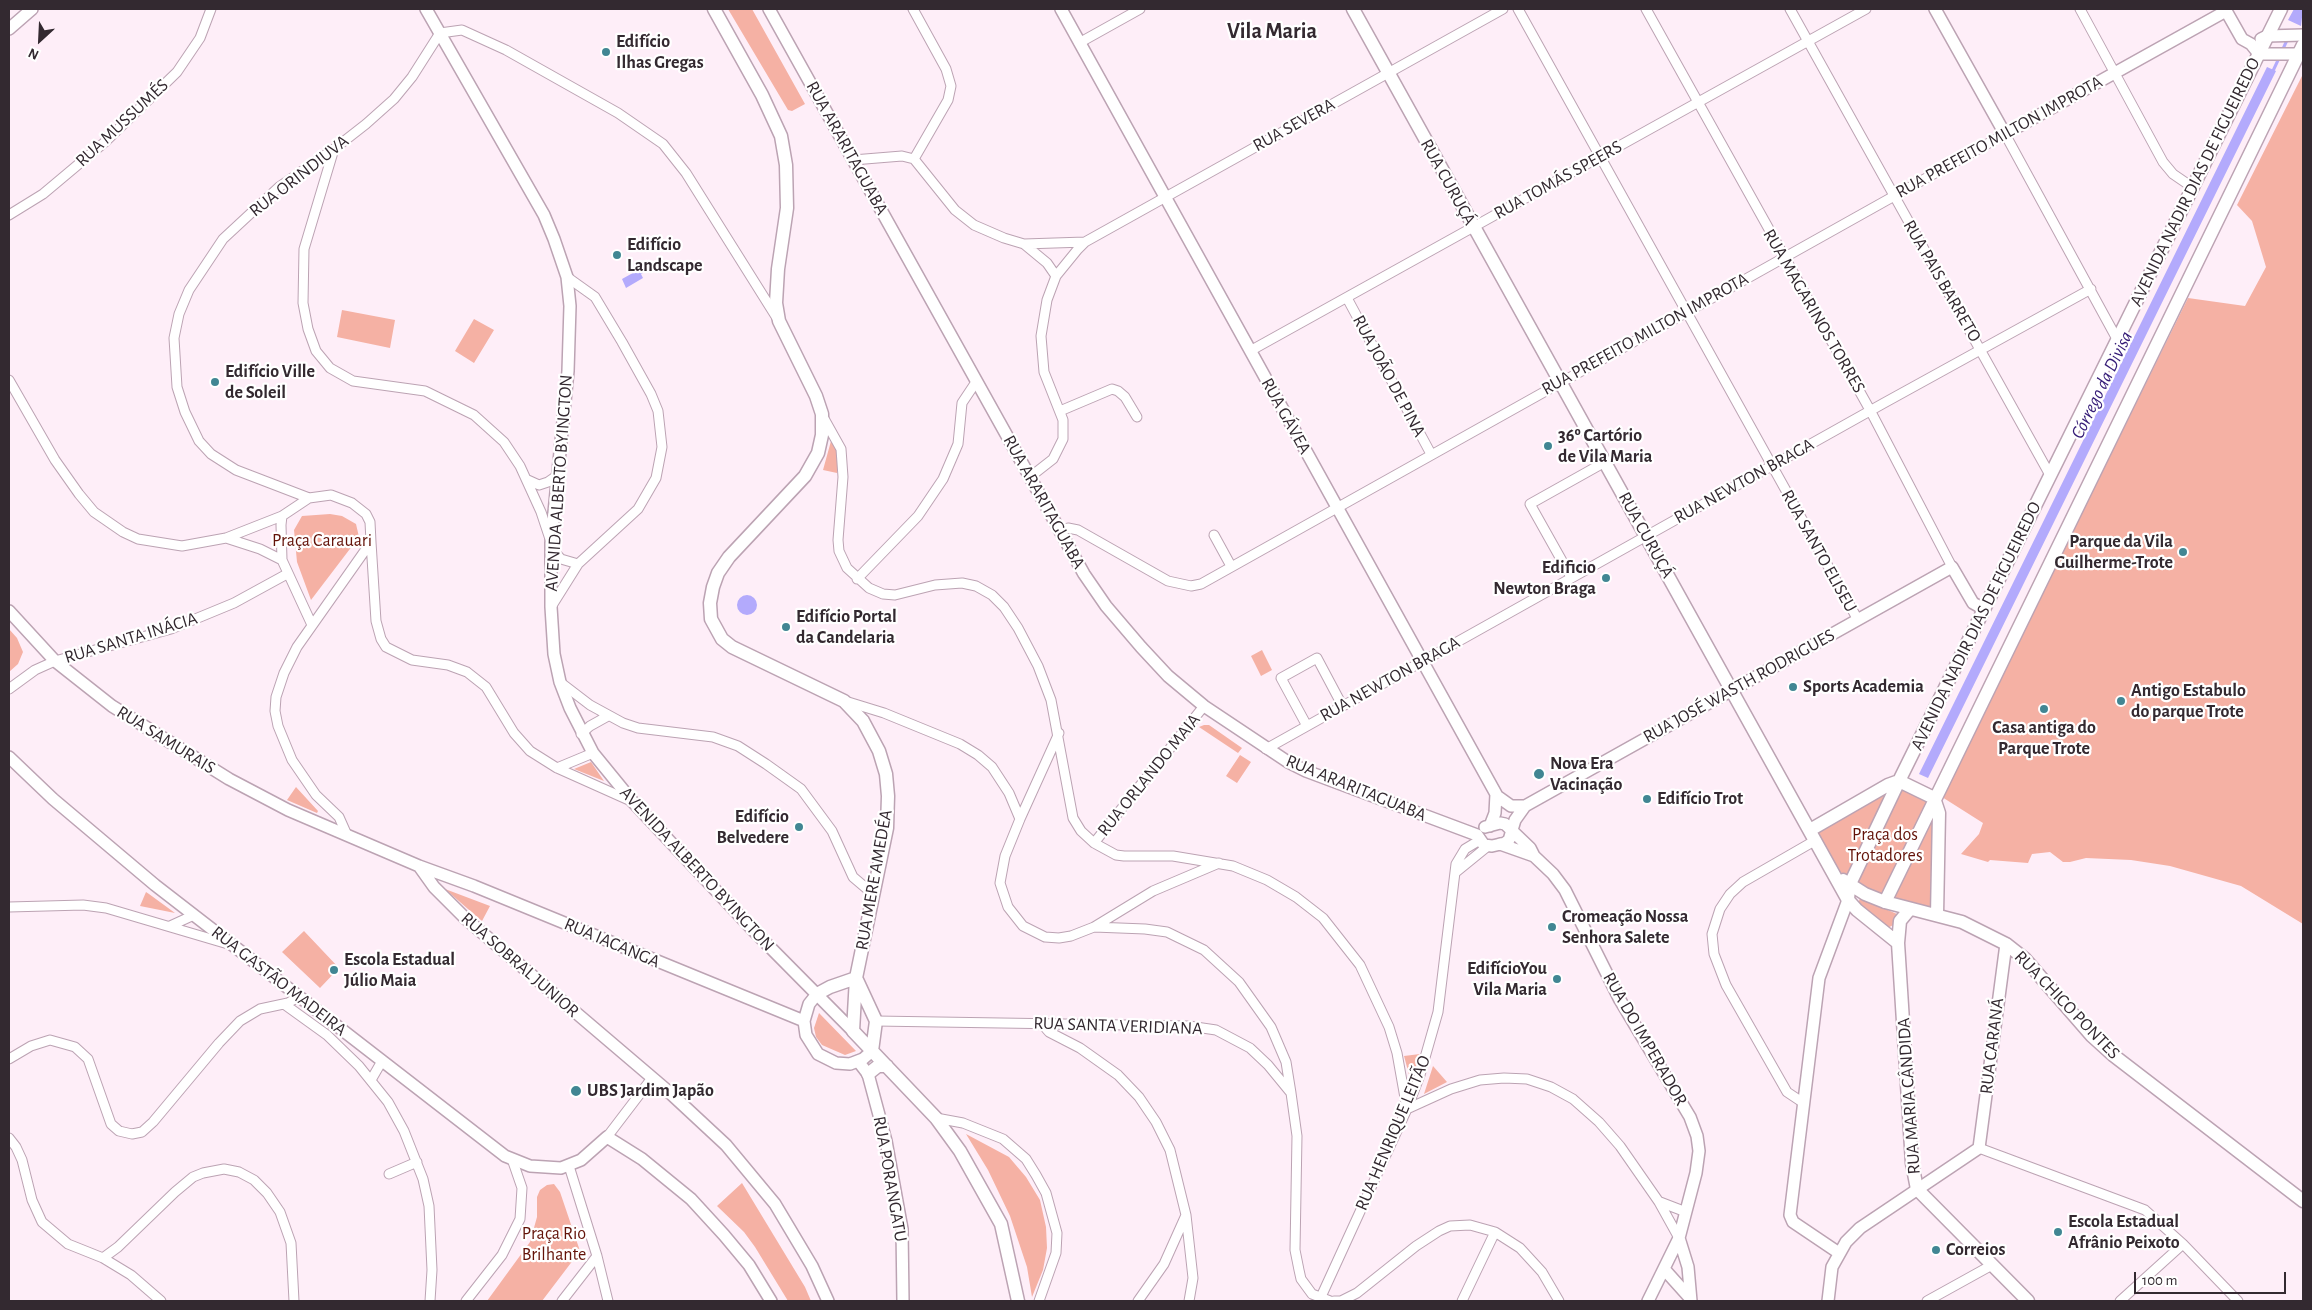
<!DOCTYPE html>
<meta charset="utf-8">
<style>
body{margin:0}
#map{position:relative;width:2312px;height:1310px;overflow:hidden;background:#feeef8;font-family:"Alegreya Sans",sans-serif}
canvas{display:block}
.frame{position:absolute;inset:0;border:10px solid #332930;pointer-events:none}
.north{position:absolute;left:15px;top:15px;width:50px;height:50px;-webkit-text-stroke:4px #fff;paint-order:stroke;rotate:205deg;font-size:14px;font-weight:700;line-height:20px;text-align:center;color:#332930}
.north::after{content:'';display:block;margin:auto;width:18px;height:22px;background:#332930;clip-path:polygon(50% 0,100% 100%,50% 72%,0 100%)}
.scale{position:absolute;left:2134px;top:1272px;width:152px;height:22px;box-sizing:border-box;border:2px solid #332930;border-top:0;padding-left:6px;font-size:15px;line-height:18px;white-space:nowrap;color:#332930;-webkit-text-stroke:4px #fff;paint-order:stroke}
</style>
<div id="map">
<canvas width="2312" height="1310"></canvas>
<div class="frame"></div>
<div class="north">N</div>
<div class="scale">100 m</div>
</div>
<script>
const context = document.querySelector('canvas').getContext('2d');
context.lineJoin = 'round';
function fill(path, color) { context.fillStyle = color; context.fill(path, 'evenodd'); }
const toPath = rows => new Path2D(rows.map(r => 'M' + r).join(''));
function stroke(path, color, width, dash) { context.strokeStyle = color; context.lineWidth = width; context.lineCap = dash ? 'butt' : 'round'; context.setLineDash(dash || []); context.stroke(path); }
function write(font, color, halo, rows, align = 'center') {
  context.font = font + ' "Alegreya Sans",sans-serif'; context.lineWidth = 4.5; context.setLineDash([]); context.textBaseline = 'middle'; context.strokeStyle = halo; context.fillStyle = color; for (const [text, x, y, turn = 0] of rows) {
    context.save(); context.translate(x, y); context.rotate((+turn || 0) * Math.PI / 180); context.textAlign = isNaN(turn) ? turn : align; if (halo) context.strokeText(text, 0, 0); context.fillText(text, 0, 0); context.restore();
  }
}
fill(toPath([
 [728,9,752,9,805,104,792,111,788,110],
 [2303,74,2303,924,2241,886,2170,866,2131,860,2086,858,2070,862,2063,862,2050,852,2032,854,2028,863,1990,860,1988,862,1961,854,1979,834,1983,823,1942,797,2188,298,2245,306,2266,267,2252,221,2237,205],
 [342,310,395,320,390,348,337,337],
 [474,319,494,330,474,363,455,351],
 [831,441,835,441,838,450,837,473,823,470],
 [330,514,342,516,356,524,359,537,311,600,297,562,294,530,302,516],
 [9,629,17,638,23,652,18,664,9,672],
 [1262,650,1272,670,1261,676,1251,656],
 [1204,725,1209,725,1242,748,1238,753,1199,727],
 [1240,755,1251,762,1237,783,1226,776],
 [591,762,604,781,574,769],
 [296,787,318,811,317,813,287,800],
 [1903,787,1929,800,1933,810,1933,910,1879,896,1844,875,1838,870,1816,831,1882,793],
 [445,889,490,906,482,921,468,909],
 [146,892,149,894,175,913,140,906],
 [1860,898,1897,914,1895,924,1886,929,1858,904],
 [304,931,339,968,320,988,282,952],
 [819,1013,856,1051,845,1055,822,1045,816,1037,814,1028],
 [1420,1054,1411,1082,1404,1056],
 [1433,1066,1447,1082,1424,1094],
 [966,1134,1009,1157,1026,1177,1040,1200,1046,1227,1047,1248,1043,1270,1032,1297,1027,1267,1010,1216,988,1170],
 [742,1183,805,1287,811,1301,788,1301,755,1247,744,1232,717,1206],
 [554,1184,560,1192,580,1251,542,1301,487,1301,530,1242,537,1217,537,1197,540,1190,547,1185]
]), '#f5b1a4');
fill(toPath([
 [2294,9,2303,9,2301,26,2288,20],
 [2267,67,2276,71,1928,778,1919,774],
 [648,260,652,268,641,274,643,278,626,288,622,279,640,269,638,266],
 '737 605a10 10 0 1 1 20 0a10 10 0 1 1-20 0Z'
]), '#b3aafc');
stroke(toPath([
 [2282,51,2288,38],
 [2272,73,2280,56]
]), '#b3aafc', 3);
const minor = toPath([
 [913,9,946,69,951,86,948,100,914,159],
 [1518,9,1858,620],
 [1646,9,1870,410,1952,567],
 [1790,9,2050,475],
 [2080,9,2163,162,2173,174,2192,187],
 [1079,43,1140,9],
 [334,149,304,249,303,303,308,329,316,351,330,368,353,381,425,391,474,415,504,442,520,466,541,512,550,539],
 [853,160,902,156,914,159,955,210,974,225,1004,238,1024,244,1085,242],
 [9,215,43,194,105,142,177,72,200,38,211,9],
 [1024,244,1047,263,1056,276],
 [1347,298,1431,454],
 [1250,351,1866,9],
 [9,380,55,460,79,494,94,512,123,532,138,539,182,546,226,538,282,516],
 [1060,411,1112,389,1118,391,1125,397,1137,417],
 [822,415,841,449,843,477,838,540,839,551,847,568,869,588,883,594,895,595,935,585,962,583,976,586,992,595,1004,607,1018,628,1038,666,1051,700,1073,818,1081,831,1094,843,1116,855,1124,856,1173,856,1233,866,1267,880,1296,897,1323,918,1360,965,1389,1027,1397,1053,1407,1109,1451,1089,1480,1080,1504,1078,1527,1079,1551,1087,1573,1099,1599,1122,1620,1146,1659,1202,1679,1238],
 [1030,477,1053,459,1063,439,1063,420,1044,372,1041,336,1047,300,1056,276,1078,249,1085,242,1503,9],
 [528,480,539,485,548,482,558,475],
 [309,498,236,470,211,454,199,441,185,412,177,387,174,338,179,314,189,290,223,239,279,187,334,149,366,124,394,99,412,77,440,33,462,30,506,50,618,113,663,144,686,173,777,318],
 [1061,531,1068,528,1078,530,1168,581,1191,586,1201,584,2005,134,2117,339],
 [1214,535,1231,566],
 [226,538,260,549,282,560],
 [371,542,376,621,381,639,386,647,412,660,448,665,467,672,486,687,514,733,530,751,557,768,633,802],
 [551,548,561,559,578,564],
 [1571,577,1530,504,1605,462],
 [857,579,918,516,943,479,958,444,962,403,976,382],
 [551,607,578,564,638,509,656,478,662,447,658,411,651,394,622,342,595,297,567,277],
 [312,625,282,560,281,525,282,516,309,498,331,495,352,503,366,514,370,522,371,542,297,647,284,673,276,697,275,711,278,726,292,760,316,795,339,817,347,835],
 [560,682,590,705,623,723,638,728,713,737,738,746,766,764,801,789,832,831,853,877,873,894],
 [9,689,35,670,55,661,171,629,234,603,287,574],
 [845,701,884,713,960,744,978,755,992,767,1009,793,1020,819,1005,856,1000,883,1008,907,1023,926,1045,937,1059,938,1071,936,1094,927,1145,929,1167,932,1204,950,1239,982,1271,1027,1286,1062,1291,1093],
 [1307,726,1281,678,1317,658,1342,705],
 [581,734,590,726,608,716],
 [1266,749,1884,403,2091,289],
 [557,768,593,753],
 [1020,819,1059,733],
 [1094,843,1204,706],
 [1456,872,1488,846],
 [9,907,83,905,106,908,228,944],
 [170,926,194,915],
 [1094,927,1153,891,1219,863],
 [284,1004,327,1035,359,1066,388,1102,404,1131,423,1179,429,1206,432,1270,430,1301],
 [876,1021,1189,1026,1216,1030,1250,1048,1268,1065,1291,1093,1297,1136,1295,1250,1299,1270,1301,1279,1312,1294,1330,1301],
 [1042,1024,1049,1032,1080,1048,1118,1075,1139,1097,1156,1122,1170,1150,1186,1215,1193,1278,1189,1301],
 [9,1059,31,1046,50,1040,75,1047,88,1059,111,1124,119,1131,132,1134,142,1132,153,1122,219,1043,240,1021,260,1009,288,1003,298,997],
 [371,1080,382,1061],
 [1802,1102,1787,1092,1726,985,1714,954,1712,934,1720,909,1730,894,1743,882,1816,840],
 [936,1118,963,1123,1003,1139,1026,1159,1036,1175,1046,1193,1057,1233,1056,1253,1039,1301],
 [607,1137,652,1078],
 [9,1138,16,1147,22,1160,32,1200,42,1222,68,1244,103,1258,131,1275,161,1301],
 [1979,1148,2145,1210,2183,1244,2238,1301],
 [569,1166,597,1256,608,1301],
 [389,1174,417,1162],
 [1660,1202,1686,1212],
 [103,1258,118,1247,175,1192,193,1177,203,1173,224,1169,239,1172,254,1180,267,1193,280,1212,291,1243,294,1301],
 [1320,1299,1407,1109,1420,1075,1438,1012,1456,864,1465,849,1480,840],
 [466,1301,502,1255,520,1219,522,1188,512,1159],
 [562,1301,597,1256],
 [1138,1301,1164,1264,1186,1215],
 [1334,1301,1341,1301,1357,1293,1416,1246,1439,1231,1450,1226,1470,1225,1495,1232,1520,1248,1542,1272,1559,1301],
 [1462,1301,1495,1232],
 [1927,1301,1992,1265],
 [2120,1301,2183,1244]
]);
const tertiary = toPath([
 [426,9,544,215,554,239,567,277,570,306,568,371,551,543,551,607,554,654,560,682,570,708,593,753,633,802,752,929,853,1031],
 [769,9,1084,574,1106,606,1141,647,1168,676,1204,706,1288,762,1306,771,1477,835],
 [1061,9,1496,794,1495,813,1490,826],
 [1935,9,2005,134,2226,11],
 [2225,9,2242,39,2251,44,2259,54,2299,54,2303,52],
 [9,29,32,9],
 [2261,39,2267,36,2303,35],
 [9,611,55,661,112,706,229,779,288,810,419,866,474,886,804,1021],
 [9,757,53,799,155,885,505,1156,530,1166,561,1168,581,1160,607,1137,642,1159,691,1199,724,1235,749,1265,771,1301],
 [1497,796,1511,806,1525,806],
 [1485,827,1500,823,1505,824,1530,848,1534,856,1553,874,1565,890,1620,1000,1690,1117,1697,1136,1699,1151,1696,1173,1679,1238,1648,1301],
 [1477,835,1484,845,1492,846,1505,843,1509,840,1515,820,1525,806,1952,567,1973,603,1984,609],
 [1500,844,1534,856],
 [419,866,434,887,466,919,669,1092,726,1145,775,1204,812,1266,828,1301],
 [817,994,809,1004,804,1021,806,1035,818,1054,836,1063,850,1064,863,1059,872,1051],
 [858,1061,868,1074,886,1141,902,1229,903,1301],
 [1679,1238,1688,1267,1691,1301],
 [1839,1253,1793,1222,1790,1215,1819,978,1848,900],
 [1664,1269,1690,1298],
 [1828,1301,1832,1267,1846,1242,1860,1228,1979,1148,2006,944]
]);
const secondary = toPath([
 [714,9,762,95,781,136,786,165,787,208,778,269,776,303,779,321,816,396,822,414,822,435,818,453,805,476,729,557,718,573,713,587,710,603,711,619,722,639,732,647,844,701,863,721,879,751,886,774,888,796,887,828,856,978,853,1031,936,1118,960,1151,1001,1224,1018,1301],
 [1353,9,1848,900,1857,910,1898,943],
 [1810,830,1888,785,1899,781,1934,798,1939,813,1937,915],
 [1843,880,1865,894,1885,902,1962,922,2006,944,2025,959,2092,1036,2113,1055,2303,1201],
 [1848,900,1849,886,1899,781,2281,9],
 [1885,902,2303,45],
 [1910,909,1900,921,1898,943,1912,1163,1917,1189,2028,1301],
 [857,980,876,1021,872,1051],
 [817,994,830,987,856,978],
 [868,1074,878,1066,887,1066]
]);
stroke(minor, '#bca3b3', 11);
stroke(tertiary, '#bca3b3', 14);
stroke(secondary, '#bca3b3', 15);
stroke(minor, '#fff', 9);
stroke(tertiary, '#fff', 11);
stroke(secondary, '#fff', 12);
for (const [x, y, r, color] of [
 [606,52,5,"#418693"],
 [617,255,5,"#418693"],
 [215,382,5,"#418693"],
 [1548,446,5,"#418693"],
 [2183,552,5,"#418693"],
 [1606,578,5,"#418693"],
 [786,627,5,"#418693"],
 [1793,687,5,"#418693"],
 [2121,701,5,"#418693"],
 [2044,709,5,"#418693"],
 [1539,774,6,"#418693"],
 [1647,799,5,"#418693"],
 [799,827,5,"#418693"],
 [1552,927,5,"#418693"],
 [334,970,5,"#418693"],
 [1557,979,5,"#418693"],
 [576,1091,6,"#418693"],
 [2058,1232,5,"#418693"],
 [1936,1250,5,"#418693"]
]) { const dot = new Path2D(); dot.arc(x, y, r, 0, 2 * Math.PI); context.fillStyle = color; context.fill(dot); stroke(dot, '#fff', 2); }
write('bold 18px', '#332930', '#fff', [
 ["Edifício",616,42],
 ["Ilhas Gregas",616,63],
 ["Edifício",627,245],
 ["Landscape",627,266],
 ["Edifício Ville",225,372],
 ["de Soleil",225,393],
 ["36º Cartório",1558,436],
 ["de Vila Maria",1558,457],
 ["Parque da Vila",2173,542,"right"],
 ["Guilherme-Trote",2173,563,"right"],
 ["Edificio",1596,568,"right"],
 ["Newton Braga",1596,589,"right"],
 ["Edifício Portal",796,617],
 ["da Candelaria",796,638],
 ["Sports Academia",1803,687],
 ["Antigo Estabulo",2131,691],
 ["do parque Trote",2131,712],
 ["Casa antiga do",2044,728,"center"],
 ["Parque Trote",2044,749,"center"],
 ["Nova Era",1550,764],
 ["Vacinação",1550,785],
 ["Edifício Trot",1657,799],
 ["Edifício",789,817,"right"],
 ["Belvedere",789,838,"right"],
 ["Cromeação Nossa",1562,917],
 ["Senhora Salete",1562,938],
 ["Escola Estadual",344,960],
 ["Júlio Maia",344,981],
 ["EdifícioYou",1547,969,"right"],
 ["Vila Maria",1547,990,"right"],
 ["UBS Jardim Japão",587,1091],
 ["Escola Estadual",2068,1222],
 ["Afrânio Peixoto",2068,1243],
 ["Correios",1946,1250]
], 'left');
write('18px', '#332930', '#fff', [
 ["RUA MUSSUMÉS",122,123,-43],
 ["RUA SEVERA",1294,125,-29],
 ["RUA PREFEITO MILTON IMPROTA",1999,137,-29],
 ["RUA ARARITAGUABA",847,148,61],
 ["RUA ORINDIUVA",299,176,-38],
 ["RUA TOMÁS SPEERS",1558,180,-29],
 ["RUA CURUÇÁ",1448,182,61],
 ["AVENIDA NADIR DIAS DE FIGUEIREDO",2195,182,-64],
 ["RUA PAIS BARRETO",1942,281,60],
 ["RUA MAGARINOS TORRES",1814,311,60],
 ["RUA PREFEITO MILTON IMPROTA",1645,334,-29],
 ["RUA JOÃO DE PINA",1389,376,62],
 ["RUA GÁVEA",1286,416,61],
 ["RUA NEWTON BRAGA",1744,481,-29],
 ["AVENIDA ALBERTO BYINGTON",559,483,-86],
 ["RUA ARARITAGUABA",1044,502,61],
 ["RUA CURUÇÁ",1646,535,61],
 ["RUA SANTO ELISEU",1819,551,61],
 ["AVENIDA NADIR DIAS DE FIGUEIREDO",1976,626,-64],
 ["RUA SANTA INÁCIA",131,638,-17],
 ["RUA NEWTON BRAGA",1390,679,-29],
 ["RUA JOSÉ WASTH RODRIGUES",1739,686,-29],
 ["RUA SAMURAIS",166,740,32],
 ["RUA ORLANDO MAIA",1149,775,-51],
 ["RUA ARARITAGUABA",1356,788,22],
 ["AVENIDA ALBERTO BYINGTON",697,869,47],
 ["RUA MERE AMEDÉA",874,880,-80],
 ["RUA IACANGA",612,943,23],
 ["RUA SOBRAL JUNIOR",520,965,41],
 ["RUA GASTÃO MADEIRA",279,981,38],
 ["RUA CHICO PONTES",2067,1005,46],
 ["RUA SANTA VERIDIANA",1118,1026,2],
 ["RUA DO IMPERADOR",1645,1039,60],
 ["RUA CARANÁ",1992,1046,-83],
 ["RUA MARIA CÂNDIDA",1909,1096,-94],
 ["RUA HENRIQUE LEITÃO",1393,1133,-67],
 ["RUA PORANGATU",890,1179,80]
]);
write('18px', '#631208', '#fff', [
 ["Praça Carauari",322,541],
 ["Praça dos",1885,835],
 ["Trotadores",1885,856],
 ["Praça Rio",554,1234],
 ["Brilhante",554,1255]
]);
write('italic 19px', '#341a76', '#fff', [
 ["Córrego da Divisa",2102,385,-64]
]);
write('bold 22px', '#332930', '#fff', [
 ["Vila Maria",1272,31]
]);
</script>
